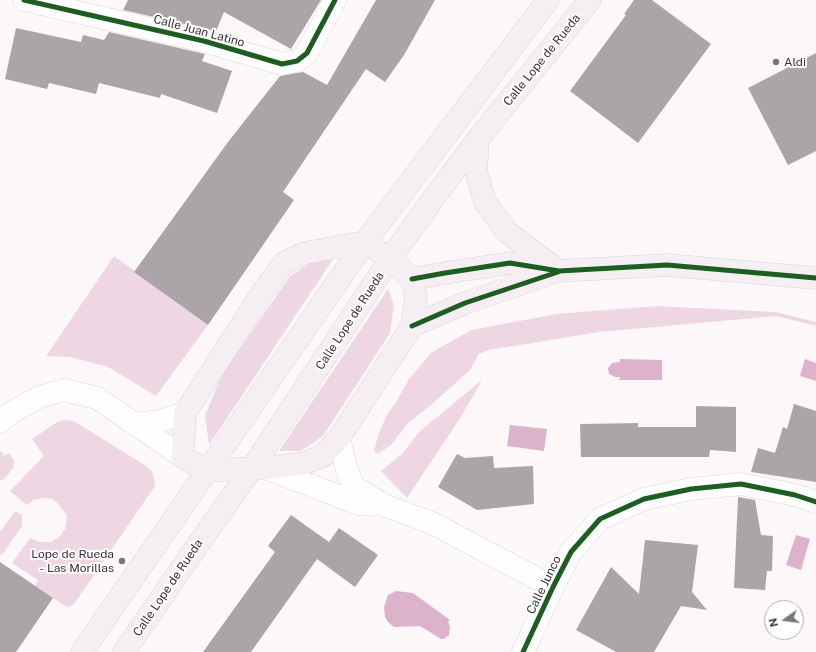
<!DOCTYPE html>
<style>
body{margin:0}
#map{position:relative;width:816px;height:652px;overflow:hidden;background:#fcf8fa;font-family:"Public Sans",sans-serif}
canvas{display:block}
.north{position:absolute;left:764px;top:600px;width:40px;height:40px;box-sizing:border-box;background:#fff;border:1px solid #b0abae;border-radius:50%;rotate:256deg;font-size:11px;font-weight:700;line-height:16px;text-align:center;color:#3a2e35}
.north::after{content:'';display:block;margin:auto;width:14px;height:18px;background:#7e757a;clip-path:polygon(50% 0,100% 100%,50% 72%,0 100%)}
</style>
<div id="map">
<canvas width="816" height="652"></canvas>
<div class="north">N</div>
</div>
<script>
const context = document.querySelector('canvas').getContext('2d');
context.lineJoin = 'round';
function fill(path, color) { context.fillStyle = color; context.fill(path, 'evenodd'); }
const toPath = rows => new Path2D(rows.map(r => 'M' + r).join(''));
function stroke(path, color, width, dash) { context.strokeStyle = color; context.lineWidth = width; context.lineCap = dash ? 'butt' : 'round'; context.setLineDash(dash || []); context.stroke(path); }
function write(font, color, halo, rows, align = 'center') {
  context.font = font + ' "Public Sans",sans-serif'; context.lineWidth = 4; context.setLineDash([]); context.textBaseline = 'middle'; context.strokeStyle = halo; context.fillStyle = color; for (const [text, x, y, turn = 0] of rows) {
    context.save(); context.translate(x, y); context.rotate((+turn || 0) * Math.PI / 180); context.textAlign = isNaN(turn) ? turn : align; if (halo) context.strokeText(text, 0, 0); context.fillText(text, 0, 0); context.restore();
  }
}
fill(toPath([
 [114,256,208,325,156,396,108,367,70,357,46,356],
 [334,258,209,445,205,416,221,376,290,276,315,260],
 [388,289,394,305,390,333,323,436,301,451,279,451],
 [657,306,776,312,816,322,816,326,776,316,599,332,489,350,479,354,470,370,431,405,406,425,392,444,378,454,374,451,379,432,388,413,396,402,409,379,431,353,471,330,556,314],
 [482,380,461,417,407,498,381,471,402,454,419,432],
 [65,420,74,421,146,466,152,471,154,478,155,486,74,604,69,607,65,606,35,586,38,580,12,563,30,538,40,542,51,542,59,537,65,529,67,517,62,508,53,499,42,498,33,500,27,505,10,491,44,456,32,439,57,422],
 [1,451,4,456,9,453,14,461,13,468,4,479,0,481,0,452],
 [15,511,22,515,22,526,2,555,0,554,0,532]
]), '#eed7e3');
fill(toPath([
 [620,359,662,360,662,380,619,380,620,377,615,377,609,374,608,368,612,363,620,362],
 [805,359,816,363,816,381,800,376],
 [510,425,547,429,544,451,507,446],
 [796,535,810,539,801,570,786,565],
 [396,591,413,593,450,620,448,621,450,627,449,635,444,639,441,639,420,626,394,627,388,622,385,617,384,607,388,595]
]), '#dcb3ca');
fill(toPath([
 [128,0,321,0,291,49,224,12,216,31,123,10],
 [376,0,435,0,404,55,385,82,366,69,283,192,294,200,208,325,134,272,228,142,280,76,303,72,327,85],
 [634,0,652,0,711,44,638,143,570,91,626,15,624,14],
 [16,28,81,42,83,35,104,40,109,32,205,54,202,61,232,71,217,113,161,94,160,98,99,83,96,94,49,83,47,89,5,79],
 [816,53,816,151,788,165,748,88],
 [794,404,816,411,816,482,751,472,758,448,775,453,783,427,787,429],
 [696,406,736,407,736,452,710,450,709,457,581,457,580,424,638,423,638,427,696,427],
 [457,454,465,458,493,456,494,468,533,466,534,504,477,510,438,487],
 [738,497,755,500,761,535,773,536,772,571,767,571,765,590,734,588],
 [291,515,329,542,339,528,378,555,355,587,317,559,251,652,203,652,275,552,268,546],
 [645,540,698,545,692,592,707,610,681,606,654,652,616,652,576,630,611,567,639,594],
 [0,562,53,598,16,652,0,652]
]), '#aba4a8');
const street = toPath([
 [24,0,204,41,282,64,297,61,307,53,335,0],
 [0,422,9,414,39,397,64,390,97,398,183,457],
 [135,424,160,421,185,413],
 [339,438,347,471,354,487,386,506,432,523,553,587],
 [265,468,359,504,372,505],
 [523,652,553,587,571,552,600,519,644,499,691,489,741,484,795,495,816,502]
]);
const primary = toPath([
 [478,139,476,171,485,202,507,232,555,268],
 [365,242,390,259,412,279,416,297,412,326,339,438,323,456,305,463,265,468,252,468,207,471,183,457,185,413,262,293,284,263,305,253,365,242],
 [412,279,445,273,510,263,559,271,667,265,816,278],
 [412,326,465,303,558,271],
 [82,652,365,242,548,0],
 [124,652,197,546,252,468,390,259,436,195,478,139,590,0]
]);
stroke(street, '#ddd5d9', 23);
stroke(primary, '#d7d3d5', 23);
stroke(street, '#fffefe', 22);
stroke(primary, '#f5eff3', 22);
stroke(toPath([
 [24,0,204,41,282,64,297,61,307,53,335,0],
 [412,279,445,273,510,263,559,271,667,265,816,278],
 [412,326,465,303,558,272],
 [523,652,553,587,571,552,600,519,644,499,691,489,741,484,795,495,816,502]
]), '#1b5e20', 5);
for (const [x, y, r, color] of [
 [776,62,4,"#7e757a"],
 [122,561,4,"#7e757a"]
]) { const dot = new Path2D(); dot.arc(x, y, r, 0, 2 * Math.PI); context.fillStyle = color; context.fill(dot); stroke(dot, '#fff', 1.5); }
write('12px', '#3a2e35', '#fff', [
 ["Calle Juan Latino",199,31,15],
 ["Calle Lope de Rueda",542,60,-51],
 ["Calle Lope de Rueda",350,321,-57],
 ["Calle Junco",544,585,-64],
 ["Calle Lope de Rueda",168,588,-56]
]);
write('12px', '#3a2e35', '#fff', [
 ["Aldi",784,62],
 ["Lope de Rueda",114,554,"right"],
 ["- Las Morillas",114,568,"right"]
], 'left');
</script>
